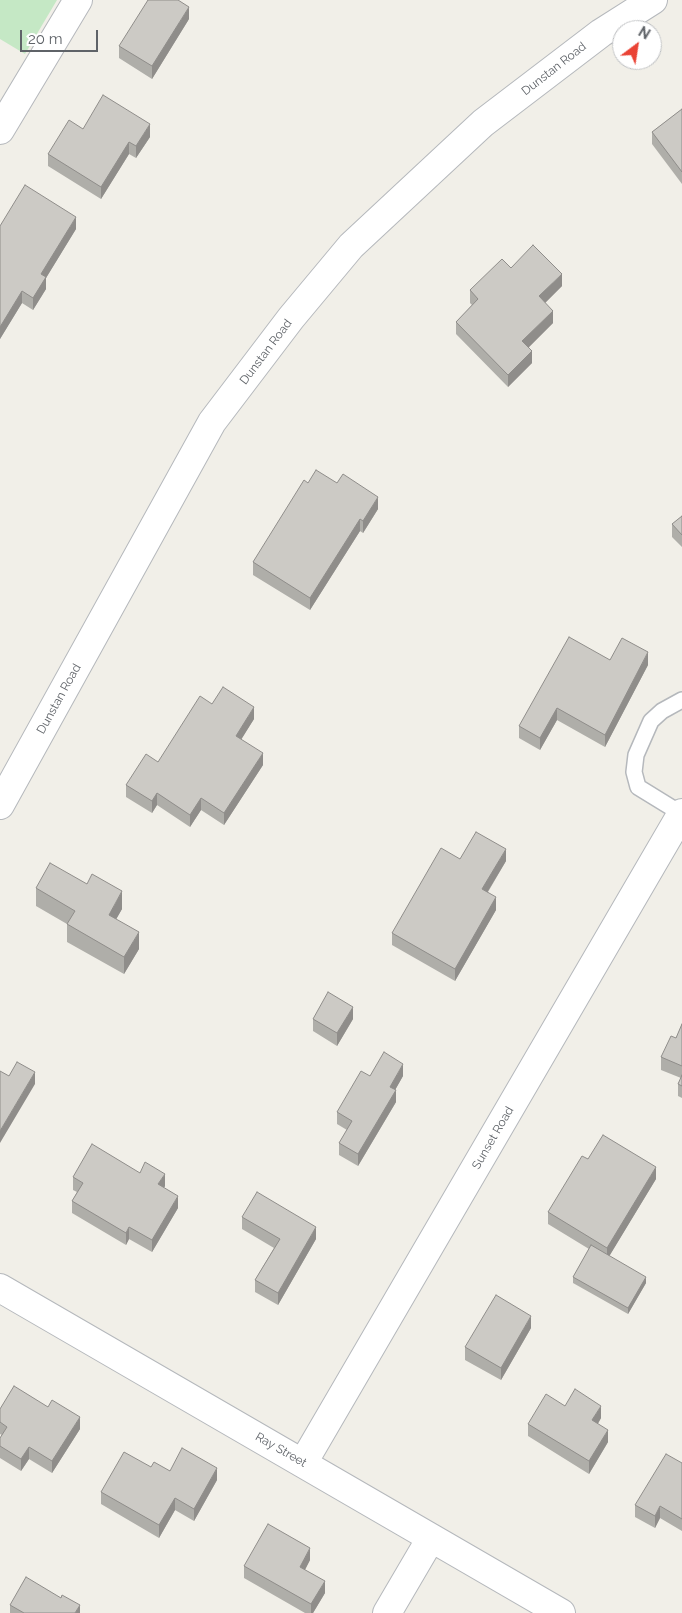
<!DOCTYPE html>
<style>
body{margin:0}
#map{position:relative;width:682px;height:1613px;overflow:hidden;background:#f1efe8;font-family:Raleway,sans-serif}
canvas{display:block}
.north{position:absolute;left:612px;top:20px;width:50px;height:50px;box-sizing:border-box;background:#fff;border:1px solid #bfc1c3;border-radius:50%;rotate:31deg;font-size:14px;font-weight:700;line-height:20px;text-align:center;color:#5f6368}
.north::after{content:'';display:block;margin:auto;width:18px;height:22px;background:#ea4335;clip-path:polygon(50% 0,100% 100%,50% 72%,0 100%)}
.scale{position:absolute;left:20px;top:30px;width:78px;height:22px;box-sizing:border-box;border:2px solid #5f6368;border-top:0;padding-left:6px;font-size:15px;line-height:18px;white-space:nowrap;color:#5f6368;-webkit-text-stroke:4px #fff;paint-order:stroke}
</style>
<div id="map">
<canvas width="682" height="1613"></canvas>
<div class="north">N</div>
<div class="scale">20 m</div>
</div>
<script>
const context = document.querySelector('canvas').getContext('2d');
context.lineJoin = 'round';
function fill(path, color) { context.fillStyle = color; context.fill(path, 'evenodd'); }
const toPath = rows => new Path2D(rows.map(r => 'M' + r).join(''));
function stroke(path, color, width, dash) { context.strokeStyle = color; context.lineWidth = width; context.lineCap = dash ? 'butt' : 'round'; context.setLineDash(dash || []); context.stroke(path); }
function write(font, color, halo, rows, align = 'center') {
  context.font = font + ' Raleway,sans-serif'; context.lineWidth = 5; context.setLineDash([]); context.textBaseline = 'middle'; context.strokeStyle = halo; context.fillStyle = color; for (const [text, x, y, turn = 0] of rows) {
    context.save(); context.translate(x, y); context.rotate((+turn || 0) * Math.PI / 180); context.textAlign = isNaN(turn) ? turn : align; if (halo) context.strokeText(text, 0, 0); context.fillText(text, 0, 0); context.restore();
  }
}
fill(toPath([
 [0,0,57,0,25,54,0,39]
]), '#c5e8c5');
const service = toPath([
 [682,814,638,787,634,772,636,755,651,721,662,711,682,700]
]);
const minor = toPath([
 [0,130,78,0],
 [0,805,212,422,291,318,351,246,483,123,601,33,653,0],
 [0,1288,561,1613],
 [303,1463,682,813],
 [387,1613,431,1538]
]);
stroke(service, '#b5b8bc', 18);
stroke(minor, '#b5b8bc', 30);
stroke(service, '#fff', 15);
stroke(minor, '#fff', 28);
fill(toPath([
 [189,19,152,79,119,58,119,46],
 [682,109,682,184,652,144,652,132],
 [83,129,150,137,136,158,129,154,101,199,48,166,48,154],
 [0,226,76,229,46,278,46,289,33,310,22,303,0,339],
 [511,268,562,286,545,303,553,323,529,347,532,363,508,387,456,334,456,322,472,305,470,303,470,290],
 [308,483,378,509,363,533,360,531,310,610,253,575,253,562],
 [682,516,682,547,672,537,672,524],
 [610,660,648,665,605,747,557,720,540,750,519,738,519,726],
 [212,704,254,719,241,739,263,765,224,825,201,810,190,827,157,805,152,813,126,797,126,785,158,762],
 [460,859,506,861,488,892,496,910,455,981,392,945,392,933],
 [36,888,122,909,116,919,139,949,124,974,67,942,67,924,36,906],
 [313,1019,353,1019,337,1046,313,1031],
 [682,1024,682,1098,678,1096,678,1084,681,1078,661,1070,661,1057,676,1038],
 [370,1076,403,1076,395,1090,396,1102,358,1166,339,1155,339,1143,347,1130,337,1124,337,1112],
 [588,1159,656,1179,609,1256,646,1283,628,1314,573,1283,573,1277,589,1249,548,1224,548,1212],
 [140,1173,165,1186,164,1188,178,1208,152,1252,129,1239,126,1245,72,1213,72,1201,77,1192,73,1190,73,1177],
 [242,1217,316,1239,278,1305,255,1292,255,1280,274,1248,242,1229],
 [531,1328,501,1380,465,1360,465,1347],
 [565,1406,601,1418,598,1424,608,1442,589,1474,528,1436,528,1424],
 [0,1409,80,1429,52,1473,29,1459,21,1471,0,1458,0,1438,2,1435,0,1434],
 [682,1463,682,1531,660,1518,655,1528,635,1517,635,1505],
 [151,1467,217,1480,194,1521,175,1510,159,1538,101,1504,101,1492],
 [310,1560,305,1570,325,1593,313,1613,305,1613,244,1578,244,1566],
 [10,1605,80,1613,10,1613]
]), '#afaea9');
fill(toPath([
 [189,7,189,19,152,79,152,66],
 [150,124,150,137,136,158,136,146],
 [129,142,129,154,101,199,101,187],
 [76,217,76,229,46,278,46,289,33,310,33,298,41,274],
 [562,274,562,286,539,309,539,296],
 [22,291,22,303,0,339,0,327],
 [553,311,553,323,522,354,522,341],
 [532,351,532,363,508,387,508,375],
 [378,497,378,509,363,533,363,521],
 [360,519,360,531,310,610,310,598],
 [648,652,648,665,605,747,605,735],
 [254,707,254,719,236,748,236,736],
 [557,708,557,720,540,750,540,738],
 [263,753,263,765,224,825,224,813],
 [157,793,157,805,152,813,152,801],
 [201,798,201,810,190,827,190,815],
 [506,849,506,861,482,901,482,889],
 [122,891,122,909,109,932,109,915],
 [496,897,496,910,455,981,455,969],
 [139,932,139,949,124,974,124,957],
 [353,1007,353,1019,337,1046,337,1033],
 [403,1064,403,1076,390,1099,390,1087],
 [35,1072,35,1084,0,1143,0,1131],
 [396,1090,396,1102,358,1166,358,1154],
 [656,1167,656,1179,607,1260,607,1248],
 [165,1174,165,1186,158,1197,158,1184],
 [178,1196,178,1208,152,1252,152,1240],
 [129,1227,129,1239,126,1245,126,1233],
 [316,1227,316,1239,278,1305,278,1293],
 [646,1277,646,1283,628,1314,628,1308],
 [531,1316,531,1328,501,1380,501,1368],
 [601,1406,601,1418,592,1433,592,1420],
 [80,1417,80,1429,52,1473,52,1461],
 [608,1430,608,1442,589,1474,589,1461],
 [29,1447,29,1459,21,1471,21,1459],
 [217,1468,217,1480,194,1521,194,1509],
 [175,1498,175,1510,159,1538,159,1525],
 [660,1506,660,1518,655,1528,655,1516],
 [310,1548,310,1560,300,1579,300,1567],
 [325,1581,325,1593,313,1613,311,1613,311,1604],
 [80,1605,80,1613,75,1613]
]), '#8f8d8a');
const building = toPath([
 [148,0,178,0,189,7,152,66,119,46,148,0],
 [103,95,150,124,136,146,129,142,101,187,48,154,69,120,83,129,103,95],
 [682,109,682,172,652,132,682,109],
 [25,185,76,217,41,274,46,277,33,298,22,291,0,327,0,226,25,185],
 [533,245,562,274,539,296,553,311,522,341,532,351,508,375,456,322,478,299,470,290,502,259,511,268,533,245],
 [316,470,337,483,343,474,378,497,363,521,360,519,310,598,253,562,304,480,308,483,316,470],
 [682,516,682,535,672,524,682,516],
 [569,637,610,660,622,638,648,652,605,735,557,708,540,738,519,726,569,637],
 [223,687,254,707,236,736,263,753,224,813,201,798,190,815,157,793,152,801,126,785,146,754,158,762,200,696,212,704,223,687],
 [476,832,506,849,482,889,496,897,455,969,392,933,441,848,460,859,476,832],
 [50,863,87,884,92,874,122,891,109,915,139,932,124,957,67,924,75,911,36,888,50,863],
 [328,992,353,1007,337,1033,313,1019,328,992],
 [682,1024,682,1066,661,1057,671,1036,676,1038,682,1024],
 [384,1052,403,1064,390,1087,396,1090,358,1154,339,1143,352,1121,337,1112,361,1071,370,1076,384,1052],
 [17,1062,35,1072,0,1131,0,1071,9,1076,17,1062],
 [682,1075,682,1086,678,1084,682,1075],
 [603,1135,656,1167,607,1248,548,1212,582,1156,588,1159,603,1135],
 [92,1144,140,1173,145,1162,165,1174,158,1184,178,1196,152,1240,129,1227,126,1233,72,1201,83,1183,73,1177,92,1144],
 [257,1192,316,1227,278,1293,255,1280,280,1239,242,1217,257,1192],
 [591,1245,646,1277,628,1308,573,1277,591,1245],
 [496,1295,531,1316,501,1368,465,1347,496,1295],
 [14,1386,48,1407,52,1400,80,1417,52,1461,29,1447,21,1459,0,1446,0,1438,7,1427,0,1422,0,1409,14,1386],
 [575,1389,601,1406,592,1420,608,1430,589,1461,528,1424,546,1394,565,1406,575,1389],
 [182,1448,217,1468,194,1509,175,1498,159,1525,101,1492,124,1452,151,1467,154,1462,170,1471,182,1448],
 [666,1454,682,1463,682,1519,660,1506,655,1516,635,1505,666,1454],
 [268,1524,310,1548,300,1567,325,1581,311,1604,244,1566,268,1524],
 [26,1577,61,1598,62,1595,80,1605,75,1613,24,1613,10,1605,26,1577]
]);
fill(building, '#cccac5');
stroke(building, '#8f8d8a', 1);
write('12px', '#5f6368', '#fff', [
 ["Dunstan Road",554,69,-38],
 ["Dunstan Road",266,352,-53],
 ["Dunstan Road",59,699,-61],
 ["Sunset Road",493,1138,-60],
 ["Ray Street",281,1450,30]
]);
</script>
